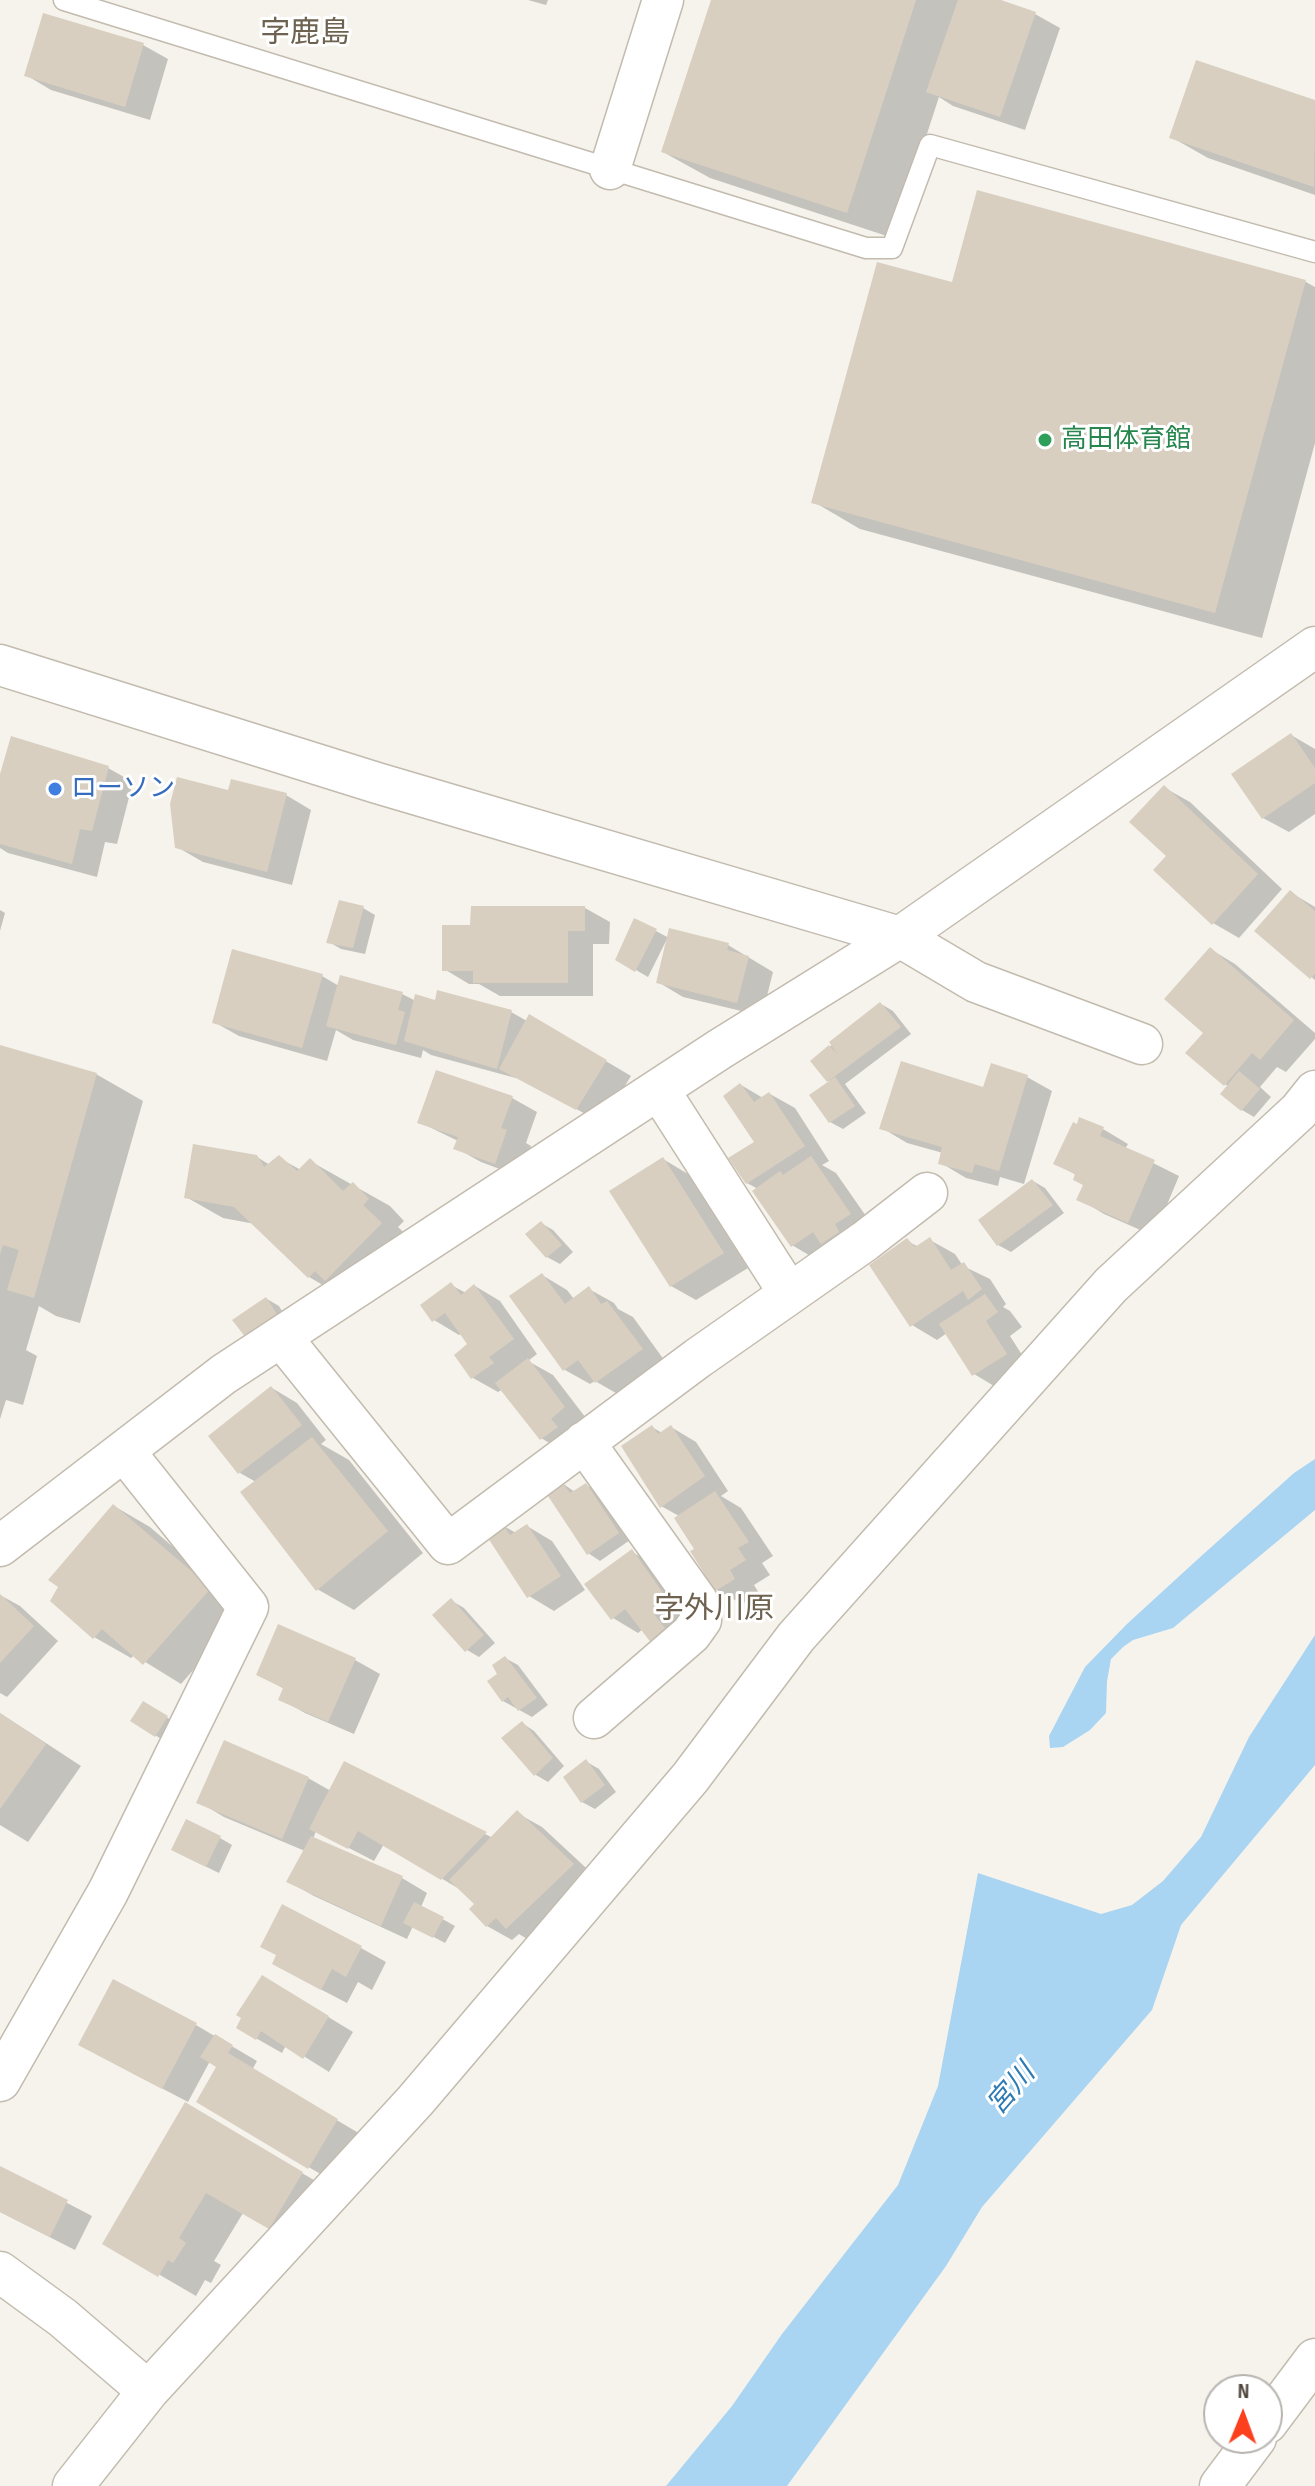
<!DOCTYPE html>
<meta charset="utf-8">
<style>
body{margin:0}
#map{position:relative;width:1315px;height:2486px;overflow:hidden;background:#f6f3ec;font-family:"Sofia Sans Condensed",sans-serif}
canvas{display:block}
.north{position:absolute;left:1203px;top:2374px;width:80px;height:80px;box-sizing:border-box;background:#fff;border:2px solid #b7b4b0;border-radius:50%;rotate:1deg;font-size:22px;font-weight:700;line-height:32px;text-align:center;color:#4b4439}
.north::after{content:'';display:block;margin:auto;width:28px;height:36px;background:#fc3f1d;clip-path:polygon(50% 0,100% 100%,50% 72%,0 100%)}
</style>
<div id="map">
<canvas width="1315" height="2486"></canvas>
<div class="north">N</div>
</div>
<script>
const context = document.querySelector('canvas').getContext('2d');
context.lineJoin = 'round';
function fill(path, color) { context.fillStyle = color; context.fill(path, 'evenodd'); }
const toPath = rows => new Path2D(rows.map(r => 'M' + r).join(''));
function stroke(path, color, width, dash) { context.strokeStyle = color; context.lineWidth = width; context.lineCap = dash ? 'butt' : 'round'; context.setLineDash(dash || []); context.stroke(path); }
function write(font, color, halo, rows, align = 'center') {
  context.font = font + ' "Sofia Sans Condensed","Noto Sans JP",sans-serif'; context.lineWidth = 6; context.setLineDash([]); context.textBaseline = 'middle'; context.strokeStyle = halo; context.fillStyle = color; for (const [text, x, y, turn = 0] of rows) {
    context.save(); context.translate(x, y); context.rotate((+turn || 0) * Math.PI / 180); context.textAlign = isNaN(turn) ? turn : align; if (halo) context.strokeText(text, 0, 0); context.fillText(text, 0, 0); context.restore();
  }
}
fill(toPath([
 [1315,1459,1315,1510,1173,1628,1133,1640,1123,1647,1111,1659,1107,1681,1106,1713,1090,1730,1063,1747,1050,1748,1049,1736,1085,1667,1127,1624,1198,1559,1294,1473],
 [1315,1635,1315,1765,1181,1925,1152,2010,982,2207,946,2266,787,2486,666,2486,732,2406,782,2334,898,2185,938,2086,978,1873,1101,1914,1132,1905,1163,1881,1201,1837,1249,1737]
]), '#a9d4f2');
fill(toPath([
 [528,0,548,0,546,5],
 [713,0,995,0,1035,14,1060,28,1025,130,953,106,939,97,893,238,710,178,663,152],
 [143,45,168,59,150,120,51,90,26,75],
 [1197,62,1315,102,1315,195,1208,158,1171,137],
 [1306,282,1315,287,1315,443,1262,638,860,529,814,502,954,285],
 [1291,735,1315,749,1315,814,1289,832,1263,818],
 [108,768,133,782,117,844,105,842,97,877,8,853,0,848,0,781],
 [1165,788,1190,802,1282,889,1239,938,1213,923,1169,856],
 [230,792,286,795,311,810,292,885,203,862,177,847],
 [1290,892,1315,907,1315,980,1257,931],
 [363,908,375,915,365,954,341,949,329,942],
 [585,908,610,922,609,944,593,944,593,996,500,996,479,984,469,984,444,969,472,927],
 [0,910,5,913,0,931],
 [656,931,669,938,728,945,773,972,762,1016,683,997,658,982,667,939,648,977,617,959],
 [1210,949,1235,964,1315,1033,1315,1039,1286,1072,1277,1067,1260,1087,1271,1097,1254,1117,1242,1110,1229,1087,1225,1084,1206,1032],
 [322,976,339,986,402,994,416,1001,511,1012,527,1021,530,1016,631,1076,602,1123,523,1080,431,1055,423,1050,421,1058,353,1040,336,1030,327,1061,239,1036,214,1022],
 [881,1004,893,1011,911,1034,845,1084,866,1113,843,1129,830,1122,830,1082,813,1061],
 [0,1047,96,1074,143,1101,80,1323,56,1316,39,1306,26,1350,37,1356,23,1405,6,1400,0,1419],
 [1027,1077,1052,1091,1024,1184,1000,1177,998,1186,966,1178,941,1163,943,1153,907,1143,882,1128,984,1090],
 [741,1085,763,1098,770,1094,795,1108,829,1161,822,1165,836,1173,875,1229,817,1260,792,1245,758,1189,747,1183,757,1142],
 [512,1098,537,1112,526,1143,531,1146,521,1177,481,1162,456,1148,458,1141,419,1122],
 [1103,1129,1128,1144,1125,1149,1179,1176,1154,1236,1104,1214,1079,1199,1085,1185,1076,1175,1056,1163],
 [257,1157,270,1165,279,1158,301,1170,310,1161,390,1206,404,1221,398,1227,417,1245,345,1298,309,1277,255,1224,223,1218,186,1197],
 [663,1159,688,1174,748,1268,696,1300,671,1286],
 [1033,1181,1045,1188,1064,1213,1011,1252,998,1245],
 [541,1223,553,1230,573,1252,560,1264,547,1257],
 [930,1240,955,1254,963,1266,990,1279,1006,1304,1003,1307,1010,1311,1022,1327,1010,1336,1031,1369,999,1389,974,1374,947,1333,937,1340,912,1325,907,1241,919,1247],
 [542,1275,567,1290,574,1299,589,1289,614,1303,618,1309,633,1317,667,1364,621,1396,595,1381,590,1384,565,1370],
 [451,1285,466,1293,475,1286,500,1301,537,1354,528,1361,553,1375,589,1422,566,1453,541,1438,503,1389,498,1392,473,1378,456,1355,470,1345,462,1333,459,1335,434,1320],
 [267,1299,279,1306,289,1323,259,1344],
 [272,1388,297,1403,326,1440,321,1444,349,1460,423,1553,354,1610,317,1589,256,1482,240,1473],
 [652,1427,662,1433,671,1427,696,1442,728,1491,721,1496,741,1508,773,1556,762,1563,770,1575,754,1585,759,1593,742,1604,717,1590,679,1516,661,1506],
 [562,1483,575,1492,586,1485,598,1492,630,1540,600,1561,588,1553],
 [114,1506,150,1527,246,1610,181,1684,134,1655,131,1658,94,1637],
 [502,1525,516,1533,527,1526,552,1541,585,1590,554,1611,529,1596],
 [632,1552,657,1566,691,1614,691,1647,643,1629,638,1633,613,1618],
 [0,1595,20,1606,58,1641,7,1697,0,1693],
 [452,1601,464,1608,495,1643,479,1657,467,1650],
 [505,1658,518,1665,548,1705,532,1717,503,1701,500,1674],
 [355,1660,380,1674,354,1734,305,1713,280,1699,284,1689,259,1674],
 [144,1703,179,1725,168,1743,132,1721],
 [0,1713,81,1766,28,1842,0,1825],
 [522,1723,534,1731,564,1766,548,1782,536,1775,504,1738],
 [587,1762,599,1769,616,1792,595,1809,582,1802],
 [345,1764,493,1838,517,1813,542,1827,598,1879,532,1942,519,1934,512,1940,487,1926,477,1904,461,1890,384,1844,374,1861,316,1831,313,1839,402,1878,427,1893,421,1907,455,1926,445,1943,413,1926,407,1939,314,1896,289,1882,305,1851,224,1817,199,1802,308,1778,331,1791],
 [220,1838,232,1845,219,1873,186,1857],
 [361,1948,386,1962,372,1990,358,1982,347,2003,299,1978],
 [287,1992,353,2032,329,2072,286,2045,282,2053,238,2028],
 [196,2025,257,2061,252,2070,362,2135,334,2182,198,2102,219,2066,210,2061,188,2102,106,2059],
 [185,2105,338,2194,306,2248,243,2213,214,2261,221,2265,211,2283,205,2280,196,2296,105,2243],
 [0,2168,92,2216,75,2250,0,2212]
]), '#0003');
fill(toPath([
 [711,0,916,0,847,213,661,152],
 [958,0,1001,0,1036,12,1000,117,926,92],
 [43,13,144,43,125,107,24,76],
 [1196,60,1315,100,1314,187,1169,138],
 [977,190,1306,280,1215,613,811,503,877,262,952,282],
 [1291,733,1315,768,1315,783,1262,819,1231,774],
 [11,736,109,766,92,831,80,829,72,864,0,844,0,774],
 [177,777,228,790,231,779,287,793,267,872,175,848,170,804],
 [1164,785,1258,874,1212,925,1153,870,1166,856,1129,822],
 [1290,890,1315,911,1315,974,1310,979,1254,931],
 [339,900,364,906,353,948,326,943],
 [471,906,585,906,585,931,568,931,568,983,473,983,473,971,442,971,442,925,470,925],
 [634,918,657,929,635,972,615,960],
 [669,928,729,943,727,950,749,956,737,1003,656,983],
 [1210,947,1294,1020,1260,1060,1252,1053,1224,1086,1185,1053,1203,1033,1164,999],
 [232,949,323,974,302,1048,212,1023],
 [340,975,403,992,398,1010,405,1012,396,1045,326,1026],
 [437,990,512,1010,497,1069,404,1041,415,994,435,1000],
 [880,1002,901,1027,827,1082,810,1061,829,1045,838,1055,829,1042],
 [529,1014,607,1060,576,1110,499,1069],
 [0,1045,97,1073,34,1298,7,1290,19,1250,3,1245,0,1254],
 [901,1061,983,1087,991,1063,1028,1075,999,1171,975,1164,972,1173,938,1164,942,1147,879,1129],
 [436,1070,513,1096,501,1128,507,1130,495,1164,453,1149,458,1137,417,1123],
 [1239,1071,1260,1089,1241,1111,1220,1094],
 [835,1077,855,1106,829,1123,809,1095],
 [740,1083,754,1102,769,1092,805,1146,746,1184,728,1158,754,1142,723,1096],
 [1079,1117,1104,1127,1100,1136,1155,1160,1128,1223,1076,1200,1083,1185,1073,1180,1075,1174,1053,1164,1073,1122,1077,1124],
 [193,1144,257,1155,264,1167,279,1155,297,1171,310,1158,343,1191,353,1182,369,1199,363,1205,382,1223,325,1281,315,1271,308,1278,234,1207,184,1198],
 [811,1156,851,1214,835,1224,839,1232,821,1244,813,1232,791,1247,752,1191,780,1171,783,1175],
 [663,1157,724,1253,670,1287,609,1191],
 [1032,1179,1053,1205,997,1246,978,1220],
 [541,1221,562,1245,546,1258,525,1234],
 [930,1237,951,1270,964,1262,982,1289,968,1300,963,1291,910,1327,869,1265,907,1238,915,1247],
 [542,1273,565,1304,589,1286,601,1304,607,1301,643,1349,595,1383,578,1360,563,1371,509,1296],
 [451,1282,461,1295,474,1284,514,1339,489,1357,494,1363,471,1379,454,1355,467,1344,445,1313,432,1322,420,1305],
 [985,1294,998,1312,986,1321,1007,1354,972,1376,939,1324],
 [266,1297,278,1316,246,1338,232,1320],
 [528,1358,565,1407,551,1419,558,1427,540,1440,495,1383],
 [271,1386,302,1425,238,1474,208,1436],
 [652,1425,658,1434,671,1425,705,1476,660,1508,621,1446],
 [312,1437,388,1531,316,1591,240,1492],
 [561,1481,570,1493,586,1483,619,1533,587,1555,546,1493],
 [715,1491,749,1542,738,1548,746,1560,730,1570,735,1579,715,1591,690,1551,694,1549,674,1518],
 [113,1504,211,1588,143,1665,102,1629,93,1639,50,1601,58,1587,48,1580],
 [502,1523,510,1535,527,1524,561,1576,527,1598,486,1535],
 [632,1549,667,1599,654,1614,668,1632,652,1644,625,1609,611,1620,584,1584],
 [0,1594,34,1626,0,1663],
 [451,1598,484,1635,465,1652,432,1615],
 [278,1624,356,1658,328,1722,278,1700,283,1688,256,1675],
 [505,1656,537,1698,518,1711,508,1697,502,1702,487,1681,497,1674,492,1665],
 [143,1701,168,1716,155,1737,130,1721],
 [0,1713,46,1744,0,1809],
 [522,1721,553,1758,534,1776,501,1738],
 [224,1740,309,1777,282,1839,196,1803],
 [586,1759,605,1785,581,1803,563,1777],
 [344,1761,487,1832,441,1880,358,1831,348,1849,309,1829],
 [517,1810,574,1864,506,1929,496,1918,486,1927,469,1909,474,1904,449,1880],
 [186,1819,221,1836,206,1867,171,1850],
 [311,1836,403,1876,381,1926,286,1882],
 [414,1902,444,1917,433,1938,403,1923],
 [282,1904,362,1946,346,1977,332,1969,321,1990,272,1964,276,1955,260,1947],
 [262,1975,329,2016,303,2059,261,2031,256,2040,236,2028,241,2018,236,2015],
 [113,1979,197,2023,162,2089,78,2045],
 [215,2034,233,2045,228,2053,338,2119,308,2169,196,2102,216,2067,200,2057],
 [185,2102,303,2172,269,2229,206,2193,179,2238,186,2243,173,2263,168,2260,158,2277,102,2244],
 [0,2166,68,2200,50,2237,0,2212]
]), '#d8cfc1');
const service = toPath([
 [64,0,866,248,892,248,930,145,1315,252]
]);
const minor = toPath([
 [610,169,663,0],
 [0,665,377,783,900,937,976,982,1142,1044],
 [659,1090,789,1293],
 [281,1337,448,1544,698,1358,865,1241,927,1193],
 [584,1442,698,1602,701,1620,691,1634,594,1718],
 [0,1546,224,1374,720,1049,900,937,1315,647],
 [0,2081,108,1892,248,1607,124,1451],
 [0,2272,63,2318,148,2391],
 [1267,2423,1315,2359],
 [73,2486,148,2391,415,2101,690,1778,796,1637,1111,1285,1299,1111,1315,1091],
 [1220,2486,1256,2438]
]);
stroke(service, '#c2bbae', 23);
stroke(minor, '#c2bbae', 43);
stroke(service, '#fff', 20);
stroke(minor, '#fff', 40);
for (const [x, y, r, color] of [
 [1045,440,8,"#2e9e5b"],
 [55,789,8,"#3f7fe0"]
]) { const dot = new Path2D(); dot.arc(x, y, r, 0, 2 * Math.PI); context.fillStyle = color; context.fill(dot); stroke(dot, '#fff', 3); }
write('26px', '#27864d', '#fff', [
 ["高田体育館",1061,440]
], 'left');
write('26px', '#366cbe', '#fff', [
 ["ローソン",71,789]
], 'left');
write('italic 28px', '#2e7ab2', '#fff', [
 ["宮川",1012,2090,-49]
]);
write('30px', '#6e6250', '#fff', [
 ["字鹿島",305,34],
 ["字外川原",714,1610]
]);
</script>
